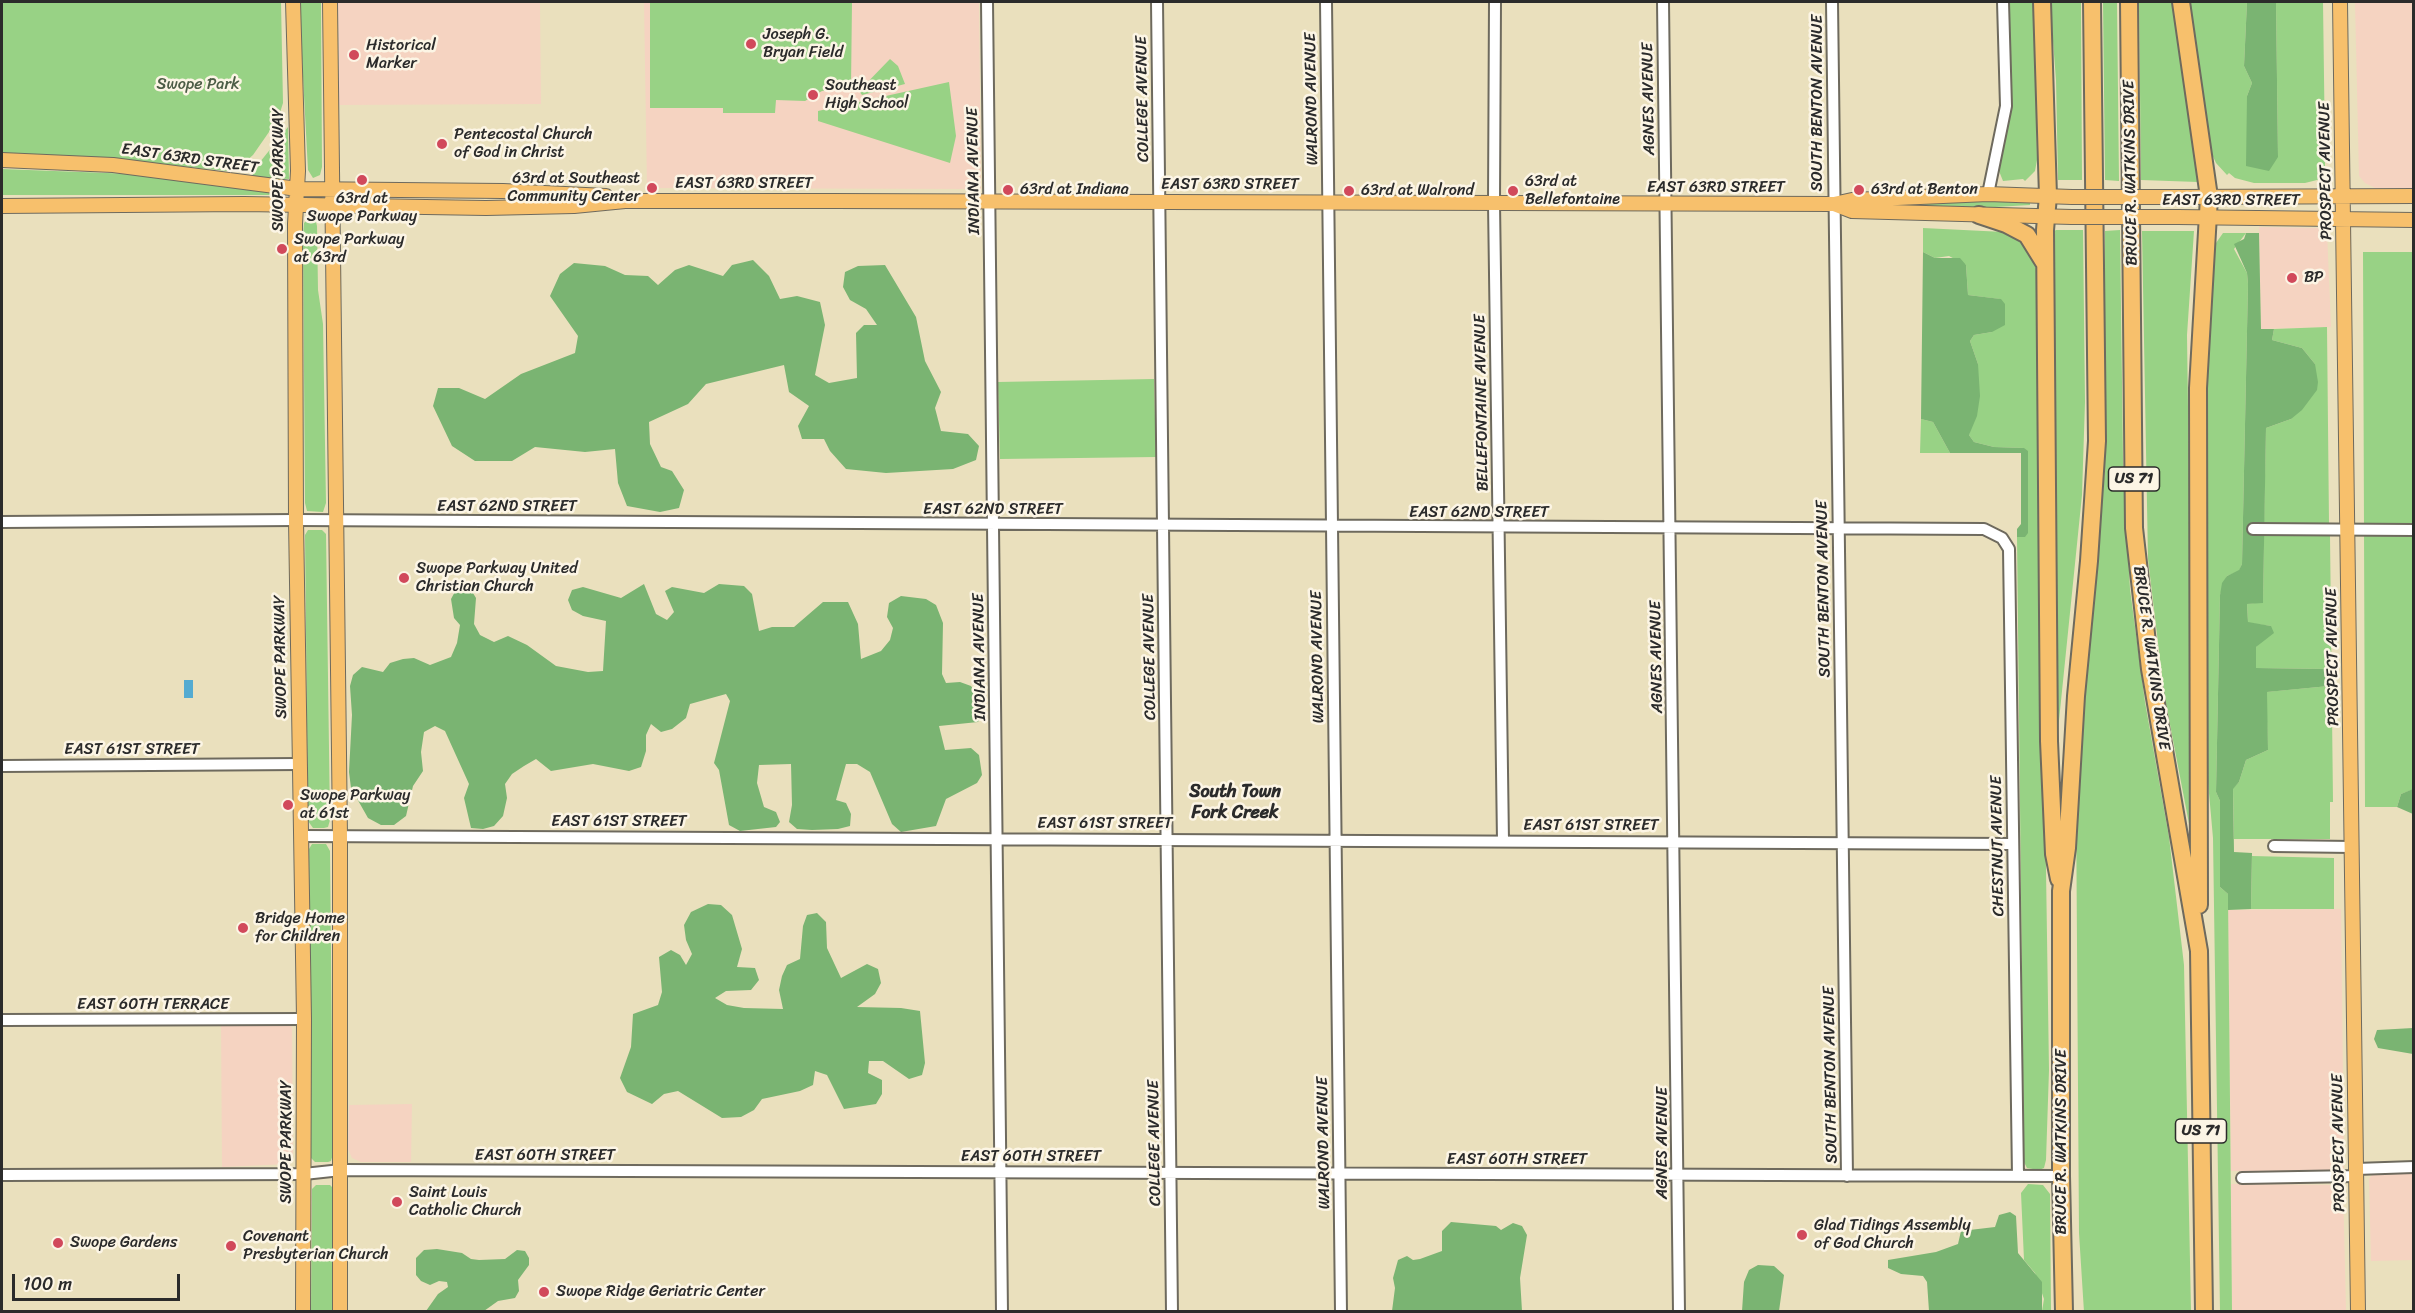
<!DOCTYPE html>
<style>
body{margin:0}
#map{position:relative;width:2415px;height:1313px;overflow:hidden;background:#eae0bd;font-family:Sriracha,sans-serif}
canvas{display:block}
.frame{position:absolute;inset:0;border:3px solid #2b2b2b;pointer-events:none}
.scale{position:absolute;left:12px;top:1274px;width:168px;height:27px;box-sizing:border-box;border:3px solid #2b2b2b;border-top:0;padding-left:8px;font-size:18px;line-height:21px;white-space:nowrap;color:#2b2b2b;-webkit-text-stroke:4px #fcf5e5;paint-order:stroke}
</style>
<div id="map">
<canvas width="2415" height="1313"></canvas>
<div class="frame"></div>
<div class="scale">100 m</div>
</div>
<script>
const context = document.querySelector('canvas').getContext('2d');
context.lineJoin = 'round';
function fill(path, color) { context.fillStyle = color; context.fill(path, 'evenodd'); }
const toPath = rows => new Path2D(rows.map(r => 'M' + r).join(''));
function stroke(path, color, width, dash) { context.strokeStyle = color; context.lineWidth = width; context.lineCap = dash ? 'butt' : 'round'; context.setLineDash(dash || []); context.stroke(path); }
function write(font, color, halo, rows, align = 'center') {
  context.font = font + ' Sriracha,sans-serif'; context.lineWidth = 5; context.setLineDash([]); context.textBaseline = 'middle'; context.strokeStyle = halo; context.fillStyle = color; for (const [text, x, y, turn = 0] of rows) {
    context.save(); context.translate(x, y); context.rotate((+turn || 0) * Math.PI / 180); context.textAlign = isNaN(turn) ? turn : align; if (halo) context.strokeText(text, 0, 0); context.fillText(text, 0, 0); context.restore();
  }
}
fill(toPath([
 [338,2,540,2,541,104,339,105],
 [644,2,979,2,981,189,647,188],
 [2355,2,2413,2,2413,188,2375,188,2365,183,2359,176],
 [2259,227,2320,228,2327,231,2331,327,2261,329],
 [2341,909,2344,1168,2340,1172,2231,1171,2228,910],
 [221,1022,287,1023,292,1027,293,1160,290,1164,222,1167],
 [412,1104,411,1162,361,1162,352,1158,348,1149,349,1105],
 [2374,1172,2413,1173,2413,1260,2371,1261,2369,1179],
 [2231,1184,2343,1185,2346,1311,2232,1311]
]), '#f5d3c1');
fill(toPath([
 [2,2,281,2,283,103,278,119,253,155,238,168,227,171,113,159,2,155],
 [299,2,321,2,322,167,320,175,313,178,308,170],
 [650,2,852,2,851,87,822,91,805,101,776,100,775,113,723,113,723,108,650,108],
 [2009,2,2034,2,2037,160,2035,171,2025,181,2023,179,2003,181,1999,171,2010,111],
 [2050,2,2081,2,2082,180,2058,180,2056,80],
 [2103,2,2117,2,2119,181,2105,180],
 [2139,2,2172,2,2198,182,2141,180],
 [2188,2,2247,2,2244,66,2252,83,2247,96,2278,157,2276,2,2323,2,2325,151,2322,151,2323,160,2325,161,2325,172,2321,179,2305,183,2254,183,2235,178,2229,173,2227,175,2216,163,2210,150],
 [890,59,898,66,905,84,862,95,859,91],
 [949,82,956,136,950,163,818,121,818,111],
 [288,127,289,179,253,177,252,172],
 [2,169,133,174,272,191,272,195,2,195],
 [2008,200,2030,201,2030,205,1961,209,1910,205],
 [310,217,315,218,317,226,318,290,323,324,326,503,323,512,307,511,305,503,303,236,304,223],
 [1923,228,2004,232,2021,242,2023,240,2037,268,2049,1070,2046,1160,2044,1168,2039,1170,2027,1168,2024,1162,2017,537,2025,537,2024,448,1994,447,1974,442,1969,435,1978,364,1970,341,1974,335,1992,332,2000,299,1968,295,1966,265,1949,256,1935,258,1923,252],
 [2056,230,2083,230,2085,402,2082,495,2057,740,2052,232],
 [2120,230,2123,459,2130,589,2145,702,2169,837,2184,965,2191,1311,2084,1312,2079,1233,2076,798,2105,468,2105,231],
 [2142,231,2194,231,2187,335,2193,769,2192,829,2190,829,2164,693,2148,559],
 [2223,233,2246,233,2234,249,2247,273,2248,284,2242,564,2239,571,2227,576,2220,595,2216,792,2220,801,2220,887,2228,894,2232,1312,2220,1311,2213,838,2208,782,2202,454,2214,252,2216,243],
 [2363,252,2413,252,2414,789,2401,794,2397,807,2365,807],
 [2327,327,2329,524,2264,523,2266,428,2291,419,2315,364,2302,348,2272,340,2274,329],
 [1154,379,1156,457,1000,459,998,382],
 [1921,419,1933,422,1950,453,1920,453],
 [308,530,322,530,326,534,330,820,328,827,324,828,313,828,308,821,305,535],
 [2264,535,2330,536,2333,802,2330,802,2330,839,2234,839,2233,788,2239,782,2246,760,2268,750,2266,692,2329,686,2328,669,2256,668,2256,647,2271,626,2248,623,2247,604,2263,602],
 [312,844,326,844,330,851,333,1154,331,1161,328,1162,315,1162,311,1158,309,849],
 [2252,856,2334,858,2334,909,2251,909],
 [2028,1184,2043,1185,2050,1194,2051,1311,2042,1311,2044,1299,2035,1273,2024,1260,2021,1193],
 [316,1185,330,1185,333,1188,332,1311,311,1311,312,1189]
]), '#98d285');
fill(toPath([
 [2247,2,2276,2,2278,157,2269,171,2246,166,2247,96,2252,83,2244,66],
 [2246,233,2259,233,2261,329,2274,329,2272,340,2302,348,2315,364,2318,382,2317,390,2302,410,2291,419,2266,428,2263,603,2247,604,2248,622,2271,626,2274,633,2256,647,2256,668,2328,669,2329,686,2267,692,2268,750,2246,760,2239,782,2233,789,2234,852,2252,853,2251,909,2228,910,2228,894,2220,887,2220,801,2216,792,2220,595,2222,583,2227,576,2239,570,2242,564,2248,284,2247,273,2234,244,2244,239],
 [1923,252,1935,258,1960,258,1966,265,1968,295,2001,299,2005,304,2005,325,1992,332,1974,335,1970,341,1978,364,1980,396,1977,416,1969,435,1974,442,1994,447,2024,448,2028,451,2028,533,2025,537,2017,537,2017,529,2021,524,2021,453,1950,453,1933,422,1921,419],
 [753,260,769,276,780,299,797,296,820,302,825,325,815,375,829,383,857,378,856,333,864,325,877,325,866,309,850,300,843,287,845,272,858,266,885,265,916,317,925,361,941,392,935,408,941,431,968,434,979,446,976,460,953,469,886,473,846,469,830,451,824,439,802,439,798,426,809,406,789,392,784,365,706,384,688,404,649,422,650,444,661,467,672,471,684,490,679,508,660,512,627,506,618,483,615,449,585,452,535,447,512,461,475,461,452,446,433,406,438,388,459,388,485,399,521,374,575,353,578,336,550,296,560,274,574,263,605,266,625,275,648,276,658,285,675,270,689,265,723,276,732,265],
 [644,584,656,614,667,620,674,612,665,591,672,587,704,593,719,584,744,586,752,594,759,631,772,627,794,627,823,602,848,602,858,624,861,659,881,651,890,640,893,628,887,617,889,603,901,596,926,599,936,605,943,623,942,674,946,683,960,682,971,686,977,694,982,714,978,722,939,726,945,750,971,748,979,755,982,775,977,783,946,799,936,826,901,832,892,824,870,772,857,764,846,764,836,800,846,803,851,814,850,826,838,829,812,830,797,829,789,822,792,805,791,764,759,765,757,783,764,807,776,812,780,822,776,827,740,831,729,825,719,770,714,763,730,701,726,694,690,704,686,718,672,729,661,732,651,724,646,735,646,751,641,767,629,771,593,764,551,771,536,759,524,766,512,774,505,784,507,798,503,816,494,826,483,829,471,828,464,798,469,784,445,731,435,726,424,732,421,752,423,771,413,786,406,816,394,825,381,825,368,818,351,788,349,772,352,715,350,686,353,675,362,667,383,672,390,663,403,659,414,658,430,665,451,657,457,643,460,625,454,618,451,599,457,588,468,585,476,598,474,624,480,635,494,642,508,636,527,645,556,666,588,672,603,671,606,621,583,616,572,610,568,600,572,590,583,587,621,598],
 [2413,789,2413,814,2397,807,2401,794],
 [708,904,721,905,732,915,742,949,737,967,755,968,759,980,751,990,726,991,715,998,727,1005,744,1008,783,1009,779,990,782,976,787,965,800,959,803,926,807,915,817,913,826,922,827,948,841,978,867,964,878,969,881,983,875,994,857,1007,901,1008,920,1011,925,1063,922,1075,909,1079,883,1061,869,1061,868,1073,882,1080,882,1094,876,1104,844,1109,827,1075,815,1071,813,1085,800,1091,762,1099,754,1110,741,1117,722,1118,678,1091,664,1094,652,1104,627,1092,620,1078,631,1047,633,1014,658,1005,662,992,659,957,671,950,680,955,686,965,692,954,686,940,684,925,691,912],
 [2413,1028,2413,1054,2378,1048,2374,1039,2377,1030],
 [2010,1212,2016,1216,2018,1253,2042,1282,2042,1311,1929,1311,1927,1282,1923,1276,1901,1274,1888,1268,1888,1260,1936,1252,1958,1244,1961,1231,1995,1227,1999,1215],
 [1451,1222,1496,1226,1501,1230,1513,1223,1522,1226,1527,1235,1520,1278,1522,1311,1392,1311,1395,1288,1393,1278,1398,1260,1407,1256,1413,1260,1420,1259,1442,1251,1442,1231],
 [437,1249,462,1253,471,1259,479,1260,505,1259,517,1250,525,1251,529,1258,529,1265,518,1280,519,1291,515,1298,498,1301,484,1311,426,1311,438,1294,448,1287,447,1282,439,1281,430,1285,421,1281,416,1275,416,1258,424,1250],
 [1758,1265,1774,1266,1784,1275,1779,1311,1742,1311,1744,1282,1749,1270]
]), '#7ab472');
fill(toPath([
 [184,680,193,680,193,698,184,698]
]), '#54abd1');
const minor = toPath([
 [987,2,1002,1312],
 [1157,2,1172,1312],
 [1326,2,1341,1312],
 [1495,2,1494,203,1503,841],
 [1663,2,1679,1312],
 [1832,2,1847,1176],
 [1988,194,2006,106,2003,2],
 [2,522,296,520,1984,529,2002,538,2009,549,2018,1176],
 [2253,529,2414,530],
 [2,766,300,764],
 [301,836,2013,844],
 [2274,846,2352,847],
 [2,1020,304,1019],
 [2356,1169,2414,1167],
 [2,1175,304,1174,341,1170,2061,1176],
 [2242,1178,2356,1176]
]);
const major = toPath([
 [293,2,298,171,295,224,296,520,304,1019,303,1312],
 [330,2,340,836,340,1312],
 [2340,2,2358,1312],
 [2,160,113,165,298,189,503,191,606,196],
 [2179,197,2414,196],
 [1834,204,1852,211,2072,217],
 [2,206,244,204,486,208,574,206,625,201,834,201,1834,204,1852,200,1988,194,2072,197],
 [2178,217,2414,220]
]);
const highway = toPath([
 [2042,2,2048,196,2045,230,2049,741,2054,854,2059,879],
 [2129,2,2134,528,2150,669,2199,951,2204,1312],
 [2181,2,2209,197,2198,388,2199,905],
 [1979,215,2006,224,2027,235,2045,264],
 [2064,1312,2061,1176,2061,891,2067,848,2076,696,2089,561,2097,441,2092,2]
]);
stroke(minor, '#6e6a5e', 14);
stroke(major, '#6e6a5e', 16);
stroke(highway, '#6e6a5e', 20);
stroke(minor, '#fff', 10);
stroke(major, '#f7c06c', 14);
stroke(highway, '#f7c06c', 16);
const majorBridge = toPath([
 [2072,197,2179,197],
 [2072,217,2178,217]
]);
stroke(majorBridge, '#6e6a5e', 16, []);
stroke(majorBridge, '#f7c06c', 14);
for (const [x, y, r, color] of [
 [751,44,6,"#d1495b"],
 [354,55,6,"#d1495b"],
 [813,95,6,"#d1495b"],
 [442,144,6,"#d1495b"],
 [362,180,6,"#d1495b"],
 [652,188,6,"#d1495b"],
 [1008,190,6,"#d1495b"],
 [1859,190,6,"#d1495b"],
 [1349,191,6,"#d1495b"],
 [1513,191,6,"#d1495b"],
 [282,249,6,"#d1495b"],
 [2292,278,6,"#d1495b"],
 [404,578,6,"#d1495b"],
 [288,805,6,"#d1495b"],
 [243,928,6,"#d1495b"],
 [397,1202,6,"#d1495b"],
 [1802,1235,6,"#d1495b"],
 [58,1243,6,"#d1495b"],
 [231,1246,6,"#d1495b"],
 [544,1292,6,"#d1495b"]
]) { const dot = new Path2D(); dot.arc(x, y, r, 0, 2 * Math.PI); context.fillStyle = color; context.fill(dot); stroke(dot, '#fcf5e5', 2); }
for (const [x, y, w] of [
 [2134,479,51],
 [2201,1131,51]
]) { const box = new Path2D(); box.roundRect(x - w / 2, y - 12, w, 24, 4.5); context.fillStyle = '#fcf5e5'; context.fill(box); stroke(box, '#2b2b2b', 1.5); }
write('bold 15px', '#2b2b2b', null, [
 ["US 71",2134,479],
 ["US 71",2201,1131]
]);
write('16px', '#2b2b2b', '#fcf5e5', [
 ["Joseph G.",763,35],
 ["Bryan Field",763,53],
 ["Historical",366,46],
 ["Marker",366,64],
 ["Southeast",825,86],
 ["High School",825,104],
 ["Pentecostal Church",454,135],
 ["of God in Christ",454,153],
 ["63rd at Southeast",640,179,"right"],
 ["Community Center",640,197,"right"],
 ["63rd at",1525,182],
 ["Bellefontaine",1525,200],
 ["63rd at Indiana",1020,190],
 ["63rd at Benton",1871,190],
 ["63rd at Walrond",1361,191],
 ["63rd at",362,199,"center"],
 ["Swope Parkway",362,217,"center"],
 ["Swope Parkway",294,240],
 ["at 63rd",294,258],
 ["BP",2304,278],
 ["Swope Parkway United",416,569],
 ["Christian Church",416,587],
 ["Swope Parkway",300,796],
 ["at 61st",300,814],
 ["Bridge Home",255,919],
 ["for Children",255,937],
 ["Saint Louis",409,1193],
 ["Catholic Church",409,1211],
 ["Glad Tidings Assembly",1814,1226],
 ["of God Church",1814,1244],
 ["Covenant",243,1237],
 ["Presbyterian Church",243,1255],
 ["Swope Gardens",70,1243],
 ["Swope Ridge Geriatric Center",556,1292]
], 'left');
write('16px', '#4c5d46', '#fcf5e5', [
 ["Swope Park",198,85]
]);
write('16px', '#2b2b2b', '#fcf5e5', [
 ["COLLEGE AVENUE",1143,99,-91],
 ["WALROND AVENUE",1312,99,-91],
 ["AGNES AVENUE",1649,99,-91],
 ["SOUTH BENTON AVENUE",1818,103,-90],
 ["EAST 63RD STREET",190,159,8],
 ["SWOPE PARKWAY",279,170,-90],
 ["INDIANA AVENUE",974,171,-91],
 ["PROSPECT AVENUE",2326,171,-91],
 ["BRUCE R. WATKINS DRIVE",2131,173,-91],
 ["EAST 63RD STREET",744,184],
 ["EAST 63RD STREET",1230,185],
 ["EAST 63RD STREET",1716,188],
 ["EAST 63RD STREET",2231,201],
 ["BELLEFONTAINE AVENUE",1482,403,-91],
 ["EAST 62ND STREET",507,507],
 ["EAST 62ND STREET",993,510],
 ["EAST 62ND STREET",1479,513],
 ["SOUTH BENTON AVENUE",1824,589,-91],
 ["SWOPE PARKWAY",281,657,-91],
 ["INDIANA AVENUE",980,657,-91],
 ["COLLEGE AVENUE",1150,657,-91],
 ["WALROND AVENUE",1318,657,-91],
 ["AGNES AVENUE",1657,657,-91],
 ["PROSPECT AVENUE",2333,657,-91],
 ["BRUCE R. WATKINS DRIVE",2151,658,82],
 ["EAST 61ST STREET",132,750],
 ["EAST 61ST STREET",619,822],
 ["EAST 61ST STREET",1105,824],
 ["EAST 61ST STREET",1591,826],
 ["CHESTNUT AVENUE",1998,846,-91],
 ["EAST 60TH TERRACE",153,1005],
 ["SOUTH BENTON AVENUE",1831,1075,-91],
 ["SWOPE PARKWAY",287,1142,-90],
 ["BRUCE R. WATKINS DRIVE",2062,1142,-90],
 ["COLLEGE AVENUE",1155,1143,-91],
 ["WALROND AVENUE",1324,1143,-91],
 ["AGNES AVENUE",1663,1143,-90],
 ["PROSPECT AVENUE",2339,1143,-91],
 ["EAST 60TH STREET",545,1156],
 ["EAST 60TH STREET",1031,1157],
 ["EAST 60TH STREET",1517,1160]
]);
write('bold 18px', '#2b2b2b', '#fcf5e5', [
 ["South Town",1235,792],
 ["Fork Creek",1235,813]
]);
</script>
